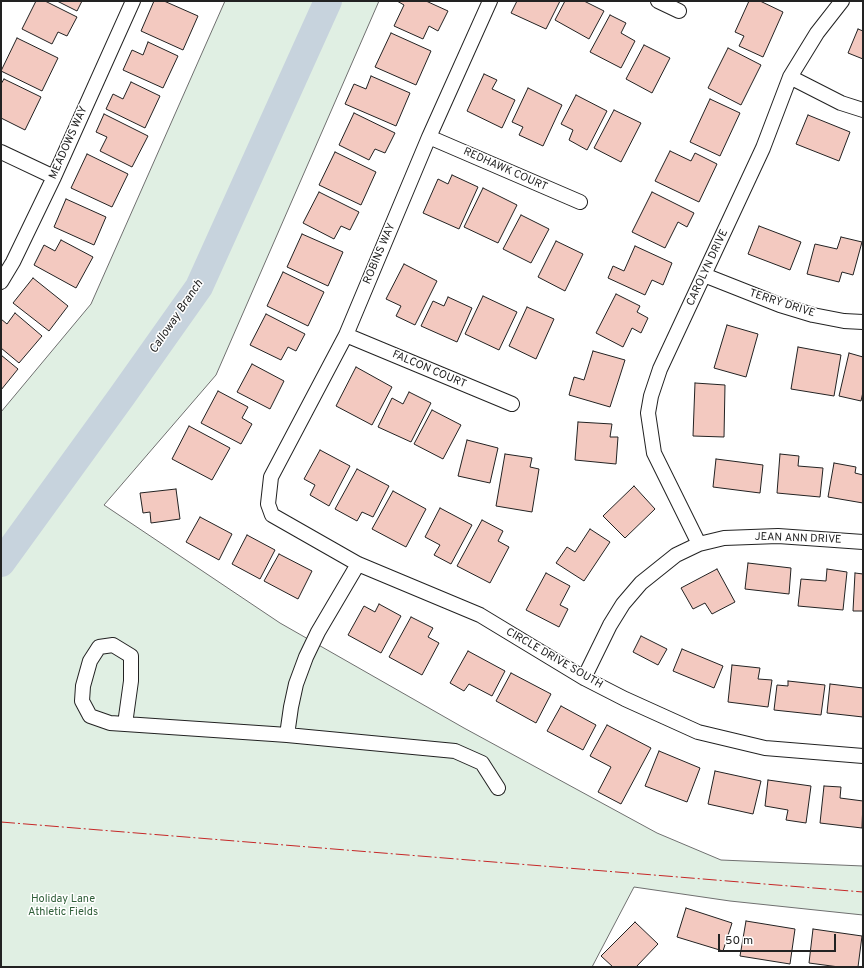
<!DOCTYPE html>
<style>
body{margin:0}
#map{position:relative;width:864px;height:968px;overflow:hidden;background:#fff;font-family:Overpass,sans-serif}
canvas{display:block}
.frame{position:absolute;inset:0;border:2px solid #222;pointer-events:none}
.scale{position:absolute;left:718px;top:934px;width:118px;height:18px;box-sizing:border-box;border:2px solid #222;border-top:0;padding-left:5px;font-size:12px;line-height:14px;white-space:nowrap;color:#222;-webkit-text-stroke:3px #fff;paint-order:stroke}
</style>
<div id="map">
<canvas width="864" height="968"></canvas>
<div class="frame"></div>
<div class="scale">50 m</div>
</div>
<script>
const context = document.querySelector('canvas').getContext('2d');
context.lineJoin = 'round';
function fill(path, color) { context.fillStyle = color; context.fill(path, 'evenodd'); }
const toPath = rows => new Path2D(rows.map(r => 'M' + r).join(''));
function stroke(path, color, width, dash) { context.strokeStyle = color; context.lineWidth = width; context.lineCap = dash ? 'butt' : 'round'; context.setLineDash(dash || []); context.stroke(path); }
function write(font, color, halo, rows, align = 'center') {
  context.font = font + ' Overpass,sans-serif'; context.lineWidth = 3; context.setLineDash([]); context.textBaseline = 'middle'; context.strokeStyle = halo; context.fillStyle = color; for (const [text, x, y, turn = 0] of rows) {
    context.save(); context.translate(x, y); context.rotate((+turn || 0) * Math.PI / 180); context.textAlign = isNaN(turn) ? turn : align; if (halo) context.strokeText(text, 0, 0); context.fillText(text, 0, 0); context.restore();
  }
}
const green = toPath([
 [225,1,379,1,216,375,104,505,280,623,464,728,657,833,721,860,863,866,863,915,730,901,634,887,592,967,1,967,1,412,91,304,225,1]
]);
fill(green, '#e0efe3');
stroke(green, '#6f6f6f', 1);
stroke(toPath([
 [1,563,122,396,199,287,328,1]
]), '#c7d3dd', 28);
const building = toPath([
 [36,1,45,1,77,17,67,36,58,32,52,44,22,29,36,1],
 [57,1,82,1,77,11,57,1],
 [154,1,164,1,198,16,183,50,141,31,154,1],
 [397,1,426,1,448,11,438,31,429,26,423,39,394,26,404,5,397,1],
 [517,1,560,1,546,29,511,13,517,1],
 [565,1,584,1,604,11,589,39,555,20,565,1],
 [749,1,760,1,783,12,763,57,739,46,744,36,735,32,749,1],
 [610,15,626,23,621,33,635,41,621,68,590,52,610,15],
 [858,29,863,31,863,59,848,53,858,29],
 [391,33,431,51,416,85,375,67,391,33],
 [17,38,58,58,42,91,1,71,17,38],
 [148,42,178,56,163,88,123,70,132,50,143,55,148,42],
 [644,45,670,58,652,93,626,79,644,45],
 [728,48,761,65,741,105,708,88,728,48],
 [484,74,497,80,492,89,515,100,502,128,467,111,484,74],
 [371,76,410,93,396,126,345,104,354,84,366,89,371,76],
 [4,79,41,97,25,130,1,118,1,84,4,79],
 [131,82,160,96,145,128,106,109,113,94,123,99,131,82],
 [528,88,562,105,543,146,519,135,523,127,512,122,528,88],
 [576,95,607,111,587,150,569,140,573,130,561,124,576,95],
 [710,99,740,113,720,156,690,142,710,99],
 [614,110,641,123,621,162,594,148,614,110],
 [354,113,395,133,385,153,375,149,369,160,339,145,354,113],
 [104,114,148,136,132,167,100,151,107,137,96,132,104,114],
 [808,115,850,132,839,161,796,144,808,115],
 [670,151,691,161,695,153,717,164,699,202,655,181,670,151],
 [335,152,376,172,361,205,319,185,335,152],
 [87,154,128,174,112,207,71,188,87,154],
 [452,175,478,187,459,229,423,213,438,179,448,184,452,175],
 [483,188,517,205,498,243,464,227,483,188],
 [319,192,359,212,350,230,341,226,334,239,303,223,319,192],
 [652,192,694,213,687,227,678,222,665,248,632,232,652,192],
 [66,199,106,217,94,245,54,227,66,199],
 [521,215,549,229,531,263,503,249,521,215],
 [759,226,801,242,790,270,748,254,759,226],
 [302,234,343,252,328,286,287,267,302,234],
 [841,237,862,242,853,275,842,272,839,282,807,274,815,244,837,249,841,237],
 [61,240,93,257,76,288,34,265,44,245,55,251,61,240],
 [556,241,583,254,565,291,538,277,556,241],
 [635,246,672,263,663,285,652,280,645,295,608,278,613,266,624,271,635,246],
 [404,264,437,281,415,325,396,316,401,306,386,299,404,264],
 [283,272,324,292,308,326,267,306,283,272],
 [33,278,68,306,49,331,13,303,33,278],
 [616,294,640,306,637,312,648,318,641,333,632,328,623,347,596,333,616,294],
 [483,296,517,312,499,350,465,334,483,296],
 [448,297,472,308,457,342,421,326,433,301,444,306,448,297],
 [527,307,554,319,536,359,509,346,527,307],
 [15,313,42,336,19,363,1,348,1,319,7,324,15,313],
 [266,314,305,334,296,351,288,347,281,360,250,345,266,314],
 [727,325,758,334,746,377,714,368,727,325],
 [798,347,841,355,834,396,791,389,798,347],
 [593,351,625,360,610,407,569,395,574,377,584,380,593,351],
 [849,353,863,357,863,392,861,401,839,396,849,353],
 [1,355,18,369,1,390,1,355],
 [252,364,284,381,270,409,237,392,252,364],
 [356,367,392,387,372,425,336,406,356,367],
 [695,383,725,385,724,437,693,436,695,383],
 [218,391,248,407,242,418,252,424,241,444,201,423,218,391],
 [409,392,431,403,411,442,378,427,392,398,403,404,409,392],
 [432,410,461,425,443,459,414,444,432,410],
 [578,422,612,424,610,437,618,437,616,464,575,460,578,422],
 [189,426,230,448,212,480,172,459,189,426],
 [467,440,498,448,490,483,458,476,467,440],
 [320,450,350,466,329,506,310,495,315,485,304,479,320,450],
 [505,454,532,458,530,467,539,469,532,512,496,506,505,454],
 [780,454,799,456,798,466,823,468,820,497,777,493,780,454],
 [716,459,763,465,760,493,713,487,716,459],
 [834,463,856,467,855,473,863,475,863,503,828,497,834,463],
 [357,469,389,486,373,517,362,512,357,521,335,509,357,469],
 [634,486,655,509,625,538,603,516,634,486],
 [176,489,180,519,151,523,150,512,143,513,140,493,176,489],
 [393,491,426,509,406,547,372,529,393,491],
 [440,508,472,525,451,564,434,555,440,545,425,537,440,508],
 [200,517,232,534,219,560,186,542,200,517],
 [482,520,503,531,498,541,509,547,490,583,457,566,482,520],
 [590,529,610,542,584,581,556,563,567,547,575,552,590,529],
 [247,535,275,550,260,579,232,564,247,535],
 [279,554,312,571,298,599,264,581,279,554],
 [748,563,791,568,789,594,745,589,748,563],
 [717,569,735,602,712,614,705,603,693,609,681,588,717,569],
 [827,569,847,572,843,610,798,606,801,579,826,581,827,569],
 [546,573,570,586,560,605,568,609,559,627,526,610,546,573],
 [855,573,863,574,863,611,853,611,855,573],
 [379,604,401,616,381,653,348,635,364,606,375,612,379,604],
 [411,617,433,628,428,637,439,643,422,675,389,657,411,617],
 [641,636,667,649,658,665,633,652,641,636],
 [682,649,723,666,714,688,673,671,682,649],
 [468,651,505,671,492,696,469,684,464,691,450,683,468,651],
 [732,665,760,668,758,679,772,680,768,707,728,702,732,665],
 [511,673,551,694,536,723,496,701,511,673],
 [788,681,825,685,821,715,774,710,777,685,788,686,788,681],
 [830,684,863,688,863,717,827,713,830,684],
 [561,706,596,725,583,750,547,731,561,706],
 [607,725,651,748,621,804,598,792,611,767,590,756,607,725],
 [659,751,700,768,687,802,645,786,659,751],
 [715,771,761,781,753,814,708,804,715,771],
 [768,780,811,786,806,823,786,820,788,810,765,806,768,780],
 [824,786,841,787,840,798,863,801,862,828,820,823,824,786],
 [686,908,732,923,723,951,677,937,686,908],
 [746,921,795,929,790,964,740,956,746,921],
 [635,922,658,944,636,967,613,967,601,956,635,922],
 [813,929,862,936,858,967,839,967,809,963,813,929]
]);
fill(building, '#f3c9c0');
stroke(building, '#222', 1);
const street = toPath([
 [490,1,429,137,346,335,271,477,268,504,272,515,358,564,480,615,584,678,625,699,698,732,765,748,863,756],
 [658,1,679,11],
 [790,77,841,103,863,110],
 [429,137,580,202],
 [1,152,54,177],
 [704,275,780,305,813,315,844,321,863,322],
 [1,282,13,262,54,177,133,1],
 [346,335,512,404],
 [699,544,654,453,648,413,651,396,660,369,763,148,790,77,817,33,842,1],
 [584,678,610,625,623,604,641,583,676,555,699,544,724,538,778,536,863,542],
 [125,724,131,681,131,656,113,645,99,647,90,661,83,686,82,701,90,716,110,723,125,724,273,734,287,735,455,751,482,763,498,788],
 [287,735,291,707,296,684,306,657,318,632,358,564]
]);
stroke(street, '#222', 16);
stroke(street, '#fff', 14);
stroke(toPath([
 [1,822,863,892]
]), '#c62828', 1, [14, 3, 2, 3]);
write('11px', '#222', '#fff', [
 ["MEADOWS WAY",69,143,-66],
 ["REDHAWK COURT",505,170,24],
 ["ROBINS WAY",380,254,-67],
 ["CAROLYN DRIVE",708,268,-65],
 ["TERRY DRIVE",782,304,18],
 ["FALCON COURT",429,370,23],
 ["JEAN ANN DRIVE",798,539,2],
 ["CIRCLE DRIVE SOUTH",554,659,30]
]);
write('11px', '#2f5e38', '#fff', [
 ["Holiday Lane",63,900],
 ["Athletic Fields",63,913]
]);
write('italic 12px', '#222', '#fff', [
 ["Calloway Branch",177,317,-56]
]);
</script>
